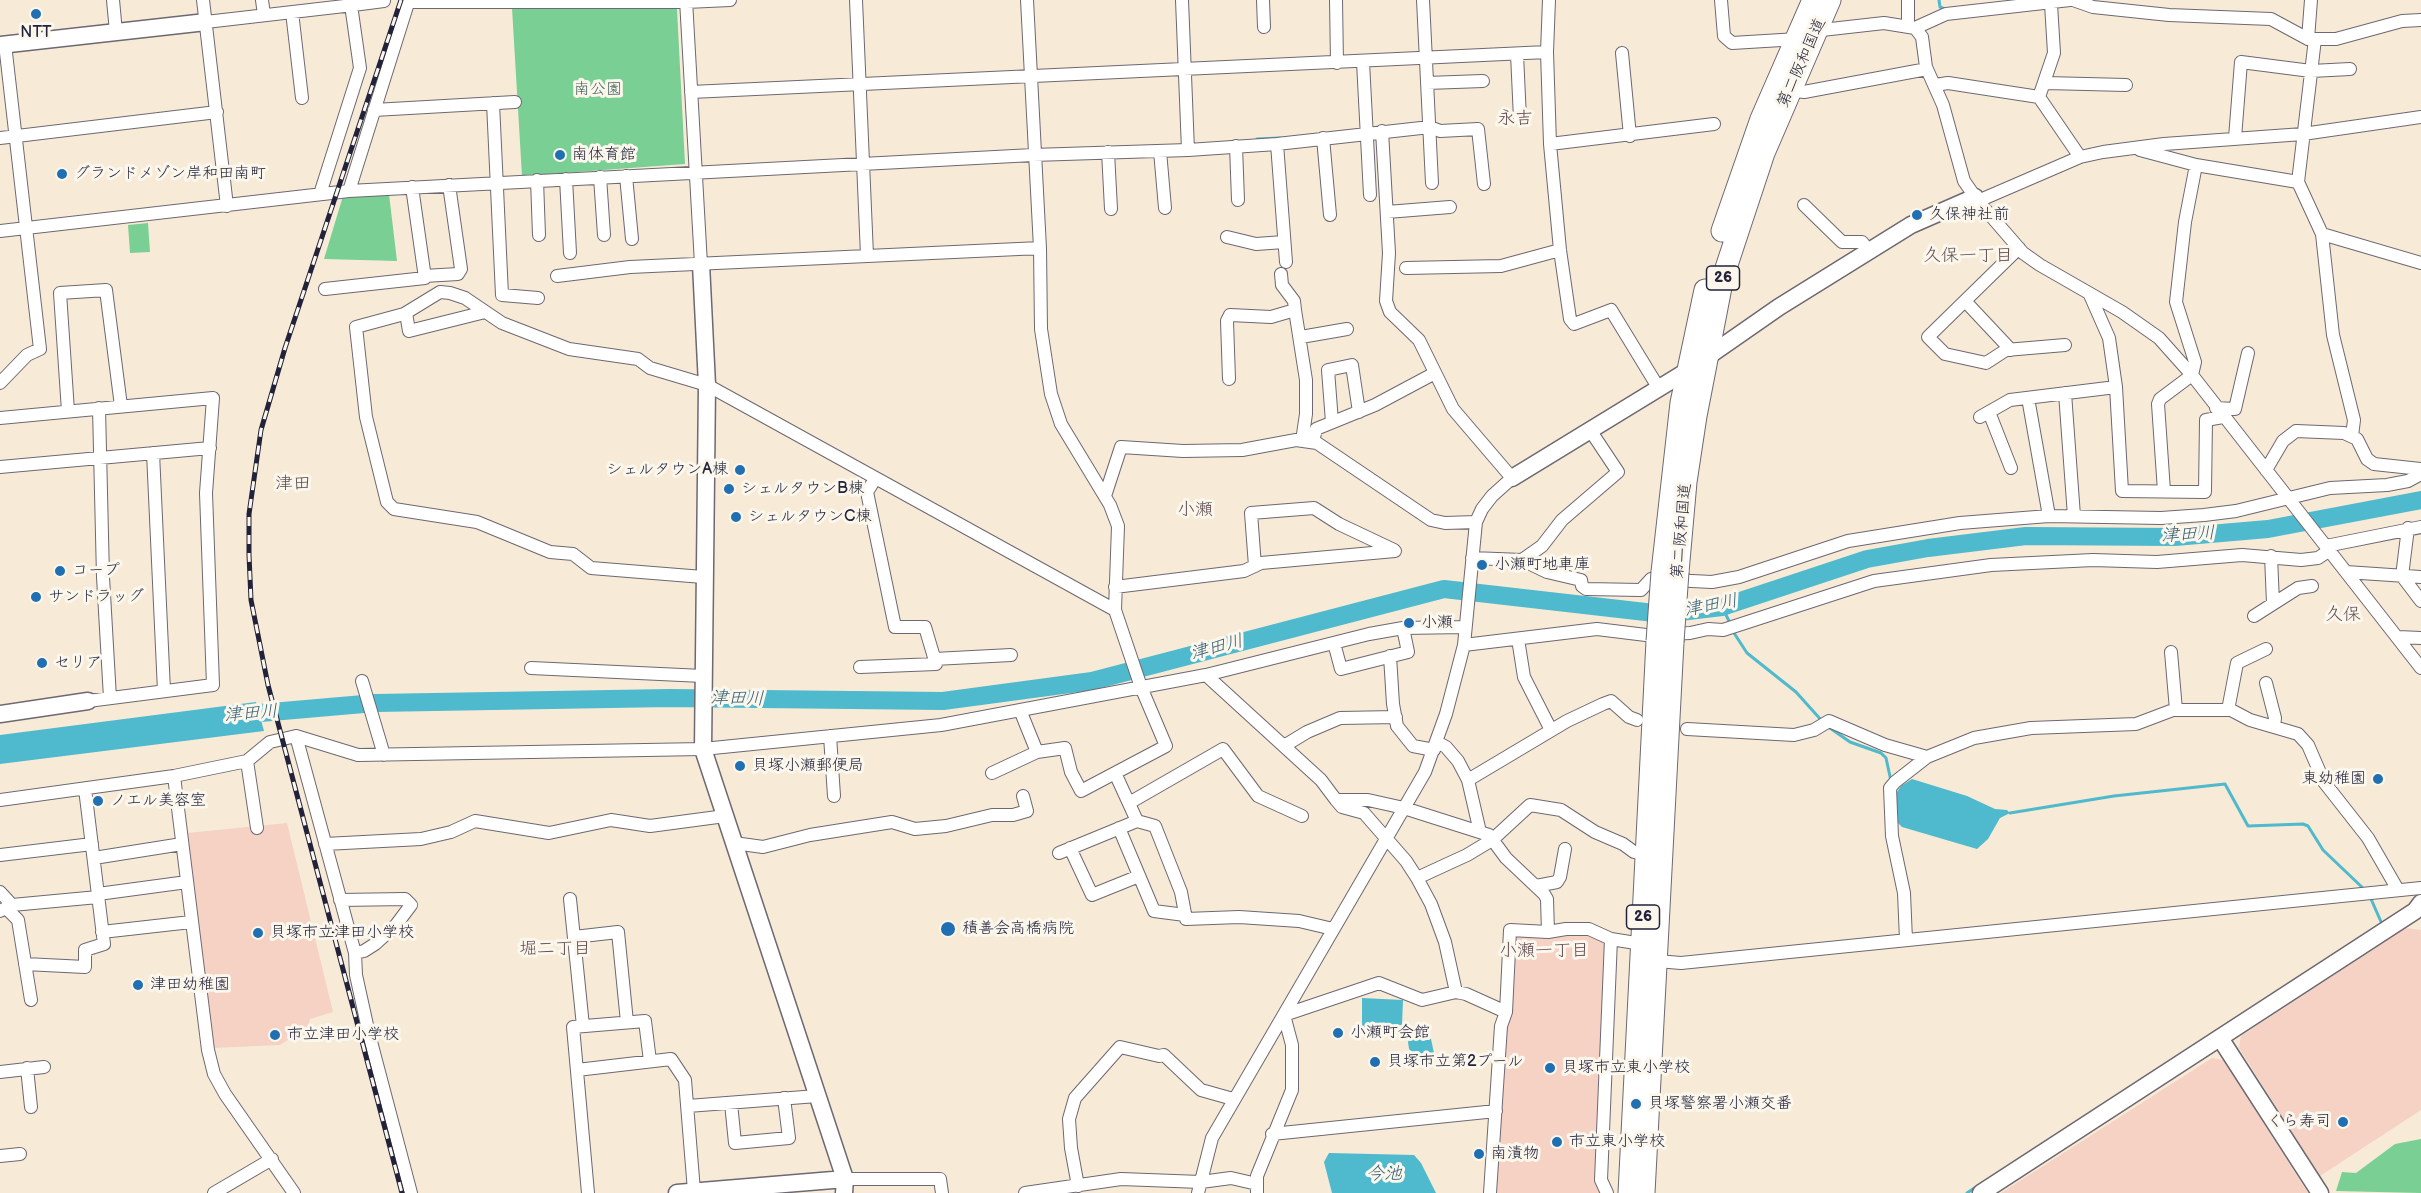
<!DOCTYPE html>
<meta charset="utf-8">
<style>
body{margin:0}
canvas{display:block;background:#f7ead6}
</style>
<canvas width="2421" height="1193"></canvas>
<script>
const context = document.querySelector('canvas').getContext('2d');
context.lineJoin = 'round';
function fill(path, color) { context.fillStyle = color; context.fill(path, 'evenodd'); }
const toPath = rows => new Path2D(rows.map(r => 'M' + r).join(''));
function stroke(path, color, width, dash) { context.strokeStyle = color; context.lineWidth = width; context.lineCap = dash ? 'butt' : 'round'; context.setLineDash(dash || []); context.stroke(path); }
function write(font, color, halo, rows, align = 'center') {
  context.font = font + ' "Balsamiq Sans","Klee One",sans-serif'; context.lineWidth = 6; context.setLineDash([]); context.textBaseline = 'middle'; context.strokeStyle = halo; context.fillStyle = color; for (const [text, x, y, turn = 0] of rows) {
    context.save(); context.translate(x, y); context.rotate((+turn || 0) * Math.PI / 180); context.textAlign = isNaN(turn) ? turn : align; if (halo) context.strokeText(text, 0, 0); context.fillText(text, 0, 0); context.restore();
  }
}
fill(toPath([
 [287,823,333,1012,310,1019,306,1037,288,1040,280,1045,213,1048,187,833],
 [2406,928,2421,930,2421,1110,2320,1176,2239,1048,2241,1036],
 [1589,931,1607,945,1595,1162,1601,1193,1494,1193,1513,939,1518,933],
 [2212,1058,2223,1060,2308,1193,2001,1193]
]), '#f6d2c5');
fill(toPath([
 [512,8,677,9,685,164,522,176],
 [389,194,397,261,324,259,343,196],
 [148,223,150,252,130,253,128,225],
 [2421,1139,2421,1193,2336,1191,2342,1172,2356,1173,2395,1144]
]), '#7ad094');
fill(toPath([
 [256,702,264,731,0,764,0,735],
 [1912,779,1967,796,1995,809,2007,810,2010,813,2000,818,1988,839,1977,849,1902,827,1896,821,1895,795,1901,786],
 [1362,998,1403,1000,1402,1025,1362,1027],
 [1413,1032,1423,1032,1431,1039,1435,1058,1431,1062,1416,1057,1409,1049,1408,1042],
 [1329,1153,1414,1155,1421,1163,1436,1193,1332,1193,1324,1162]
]), '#4fb9cd');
stroke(toPath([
 [1939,0,1940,7,1945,9],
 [1257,139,1280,138],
 [1722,607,1729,621],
 [1734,633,1747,653,1796,692,1822,721],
 [1827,726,1850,742,1881,753,1886,758,1891,781],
 [2010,813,2114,796,2225,784,2248,826,2303,824,2308,826,2323,850,2365,890],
 [2371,899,2382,924],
 [1967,1193,1976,1187]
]), '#4fb9cd', 3);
stroke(toPath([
 [237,715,375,703,669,698,943,701,1092,681,1444,589,1663,614,1722,607,1867,559,1928,548,2026,536,2175,537,2268,529,2421,500]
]), '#4fb9cd', 18);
const street = toPath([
 [113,0,116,32],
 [203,0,227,206],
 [262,0,264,15],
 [686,0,701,264],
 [856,0,867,255],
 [1027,0,1040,248,1041,329,1051,394,1061,424,1110,505,1118,526,1115,610],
 [1182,0,1188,150],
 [1263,0,1264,27],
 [1336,0,1337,63],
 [1423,0,1432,183],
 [1721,0,1724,36,1732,43,1798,39],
 [1908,0,1908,25],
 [2073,0,2093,7,2169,15,2271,19,2308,39,2336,39,2402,21,2421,20],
 [408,2,686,2,730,0],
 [2051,4,2054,53,2039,97,2080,157],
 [353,5,384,1],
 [292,12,302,98],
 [206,22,353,5,353,2],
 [1915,28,1946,14,2070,0],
 [1813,31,1884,23,1915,28,1922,37,1926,67,1943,105,1964,181,1978,201,2023,253,2040,265,2122,312,2159,338,2192,375,2421,668],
 [2308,39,2311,0],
 [1547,52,1550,144,1560,250,1570,319,1574,324,1611,310,1658,387],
 [1622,53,1630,136],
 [1517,54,1520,119],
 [1363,62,1370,195],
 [1427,83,1483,81],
 [2046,83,2126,85],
 [1935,85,1948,83,2039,97],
 [1790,90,1804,92,1927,69],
 [691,92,1547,52,1549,0],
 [493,103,502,295,538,298],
 [374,110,515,102],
 [0,138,217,112],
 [1323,138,1330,215],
 [2235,138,2241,62,2311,71,2350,69],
 [1277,144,1286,262],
 [1550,144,1714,124],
 [1236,146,1238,200],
 [2140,150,2196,165,2298,182,2322,234,2421,263],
 [1160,151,1165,208],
 [1108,152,1111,209],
 [626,176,632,239],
 [600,177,604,235],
 [566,179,570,253],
 [537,180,539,235],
 [2298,182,2315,39],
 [349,191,409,0],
 [320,194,360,68,351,5],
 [1978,201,2080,157,2103,152,2164,144,2303,134,2421,117],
 [1804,205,1842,242,1862,242,1869,251],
 [1387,212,1450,207],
 [0,231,349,191,1033,155,1188,150,1277,144,1430,127,1440,131,1478,129,1484,184],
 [2322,234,2333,335,2354,420,2352,436],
 [1227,237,1256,244,1284,242],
 [2019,248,1928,337,1945,354,1986,363,2006,350,2065,345],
 [1406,268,1501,266,1560,250],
 [1281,274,1282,285,1294,301,1295,310],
 [424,276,458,274,461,269,449,185],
 [557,276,630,267,1040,248],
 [325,289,425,278,412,187],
 [2090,295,2109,338,2116,387,2122,491,2205,492,2206,420,2223,417],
 [1965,301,2011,350],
 [406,313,409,331,485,312],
 [1301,337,1347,329],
 [1229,379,1227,321,1230,315,1271,317,1295,310,1306,380,1306,414,1302,441],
 [0,383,27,355,40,349,5,44],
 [2065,393,2074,516],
 [2028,398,2049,516],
 [99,408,103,577,110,698],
 [2216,408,2235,409,2248,353],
 [68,411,60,293,106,290,121,406],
 [1989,412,2011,468],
 [1980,417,2010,400,2116,387],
 [0,418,213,398,206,493,213,685,88,701],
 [1332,422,1328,370,1352,365,1359,412],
 [1313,442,1316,429,1375,405,1435,373],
 [153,453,164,691],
 [0,467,210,448],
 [2266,470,2283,441,2296,431,2344,433,2357,439,2367,459,2374,464,2421,469],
 [2164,491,2158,404,2160,399,2192,375,2195,362,2176,302,2185,222,2196,165],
 [1105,496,1121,447,1183,451,1242,450,1296,440,1317,443,1431,520,1445,523,1476,522],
 [2408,528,2402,576,2421,601],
 [2326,546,2421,527],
 [2271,556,2273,603],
 [1472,558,1522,560,1547,572,1581,580,1582,586,1586,589,1641,590,1651,579,1712,582,1739,577,1848,541,1960,523,2049,516,2161,518,2204,515,2236,511,2330,488,2387,485,2408,481,2421,474],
 [1522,560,1542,546,1562,520,1618,472,1590,430],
 [1255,566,1251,513,1314,508,1339,524,1394,550],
 [2346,572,2421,577],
 [703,577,591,568,573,554,550,552,477,522,394,509,387,502,366,417,356,327,404,314,440,292,450,293,465,298,502,323,569,349,638,359,650,368,707,385,1115,610,1141,687,1166,746,1115,773,1137,821],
 [1115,587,1244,571,1261,563,1395,551],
 [2254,616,2298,588,2312,586],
 [2398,637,2421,638],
 [1518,639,1524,677,1551,730],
 [1334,643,1341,669,1408,652,1403,628],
 [1464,645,1597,629,1646,635,1690,633,1708,629,1723,630,1874,581,1991,565,2093,560,2157,562,2242,555,2301,560,2318,558,2330,550],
 [2171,652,2176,710],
 [1390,656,1393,704,1397,726,1413,746,1434,750],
 [934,659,1011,655],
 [860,667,936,664,925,627,895,627,867,492,875,479],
 [531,668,703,676],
 [1206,675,1321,780,1336,800,1368,800,1404,808,1489,835,1506,858,1544,894,1547,899,1548,932],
 [362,681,384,755],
 [2266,683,2275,718,2274,727],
 [1020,710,1037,752],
 [2228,710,2237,663,2266,649],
 [1687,729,1794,735,1814,730,1829,721,1885,745,1927,757],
 [296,736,355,953,356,975,369,1034,411,1193],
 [830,736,834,796],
 [1437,742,1446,747,1458,761,1468,780,1480,832],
 [1284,746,1307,732,1340,718,1396,717],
 [247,761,257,828],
 [992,773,1037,752,1065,748,1071,772,1081,791,1115,773],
 [174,776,208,1050,214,1074,225,1094,294,1193],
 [1468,780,1567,721,1603,704,1611,701,1629,717,1637,720],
 [0,800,174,776,247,761,270,742,296,736,358,755,703,749,941,725,1206,675,1369,634,1403,628,1465,627],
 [1336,800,1342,807,1364,813,1406,861,1417,878,1431,904,1445,942,1456,992],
 [1129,803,1223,749,1258,796,1302,816],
 [1119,828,1154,911,1185,915],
 [734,843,763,847,810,835,892,822,915,829,946,826,992,815,1013,815,1027,811,1023,796],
 [325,844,421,839,451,832,475,821,549,833,611,820,650,826,725,816],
 [1070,848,1092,895,1139,876],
 [1059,853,1137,821,1155,826,1181,892,1186,919,1239,917,1299,921,1333,929],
 [0,855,92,844],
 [94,858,182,844],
 [1417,878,1467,855,1492,840,1530,805,1561,810,1595,832,1623,844,1634,852,1647,855],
 [1536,886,1557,882,1560,877,1565,849],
 [0,892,12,905],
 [98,894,187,882],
 [570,899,583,1026],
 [340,900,405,899,411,905,396,925,375,944,364,951,355,953],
 [6,908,18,920,31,1000],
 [0,911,12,905,98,897],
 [102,932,191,922],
 [574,937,618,932,627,1022],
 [1906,940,1904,893,1892,836,1890,788,1895,782,1927,757,1974,738,2031,728,2136,724,2173,710,2231,710,2250,720,2298,734,2308,745,2324,782,2368,838,2398,890],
 [25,964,85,967,85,950,104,944,85,789],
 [1284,1015,1379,983,1422,1000,1456,992,1466,994,1506,1012],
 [27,1068,31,1107],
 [577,1070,671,1059,685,1080,694,1191],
 [0,1072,44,1067],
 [731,1103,735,1143,789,1138,784,1098],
 [688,1106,817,1096],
 [1272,1134,1496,1111],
 [0,1156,20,1154],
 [845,1179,940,1179,942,1193],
 [1078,1186,1071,1148,1069,1119,1075,1098,1120,1047,1159,1056,1164,1055,1201,1090,1233,1099],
 [214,1193,272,1159],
 [588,1193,573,1027,645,1021,650,1061],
 [1025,1193,1121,1179,1201,1182,1231,1178,1257,1184],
 [1198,1193,1212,1138,1425,772,1446,714,1464,645,1476,522,1482,509,1492,496,1512,478,1453,409,1419,340,1390,312,1386,301,1389,253,1382,131],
 [1257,1193,1257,1176,1292,1090,1292,1045,1284,1015],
 [1490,1193,1501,1026,1506,1012,1510,930,1548,932,1566,929,1589,929,1611,939,1642,944,1657,961,1681,963,2421,888],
 [1607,1193,1601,1180,1611,939]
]);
const secondary = toPath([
 [0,45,206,22],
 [701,264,707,385,703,749,845,1179,844,1193],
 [1512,478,1687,371,1779,307,1911,225,1975,197],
 [0,714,88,701],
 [2220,1038,2320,1193],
 [677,1193,845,1179],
 [1981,1193,2415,911,2421,903]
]);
const highway = toPath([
 [1722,231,1761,119,1813,0],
 [1662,572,1681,403,1705,290],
 [1678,572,1686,482,1696,416,1723,277,1764,153,1830,0],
 [1629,1193,1657,641],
 [1644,1193,1673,642]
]);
stroke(street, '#6d6871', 14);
stroke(secondary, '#6d6871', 19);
stroke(highway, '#6d6871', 23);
stroke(street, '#fff', 12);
stroke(secondary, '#fff', 16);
stroke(highway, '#fff', 21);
const rail = toPath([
 [401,0,285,348,261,430,249,514,249,555,251,600,268,685,402,1193]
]);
stroke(rail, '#22223b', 5);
stroke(rail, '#fbf7ec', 3, [9]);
const highwayBridge = toPath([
 [1657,641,1662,572],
 [1673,642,1678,572]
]);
stroke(highwayBridge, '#6d6871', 23, []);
stroke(highwayBridge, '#fff', 21);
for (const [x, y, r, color] of [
 [36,14,6,"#1f6fb2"],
 [560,155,6,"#1f6fb2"],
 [62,174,6,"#1f6fb2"],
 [1917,215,6,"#1f6fb2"],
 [740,470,6,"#1f6fb2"],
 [729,489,6,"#1f6fb2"],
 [736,517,6,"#1f6fb2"],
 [1482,565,6,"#1f6fb2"],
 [60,571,6,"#1f6fb2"],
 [36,597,6,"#1f6fb2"],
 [1409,623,6,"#1f6fb2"],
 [42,663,6,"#1f6fb2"],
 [740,766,6,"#1f6fb2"],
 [2378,779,6,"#1f6fb2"],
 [98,801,6,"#1f6fb2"],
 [948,929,8,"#1f6fb2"],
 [258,933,6,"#1f6fb2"],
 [138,985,6,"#1f6fb2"],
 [1338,1033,6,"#1f6fb2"],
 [275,1035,6,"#1f6fb2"],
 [1375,1062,6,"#1f6fb2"],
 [1550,1068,6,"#1f6fb2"],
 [1636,1104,6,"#1f6fb2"],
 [2343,1122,6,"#1f6fb2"],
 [1557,1142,6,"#1f6fb2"],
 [1479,1154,6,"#1f6fb2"]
]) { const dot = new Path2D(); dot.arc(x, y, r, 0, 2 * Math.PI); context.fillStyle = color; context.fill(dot); stroke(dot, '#fbf7ec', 2); }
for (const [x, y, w] of [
 [1723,278,33],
 [1643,917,33]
]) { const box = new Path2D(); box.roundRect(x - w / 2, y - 12, w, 24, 4.5); context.fillStyle = '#fbf7ec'; context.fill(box); stroke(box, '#22223b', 1.5); }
write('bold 15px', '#22223b', null, [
 ["26",1723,278],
 ["26",1643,917]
]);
write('16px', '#22223b', '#fbf7ec', [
 ["NTT",36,33,"center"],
 ["南体育館",572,155],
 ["グランドメゾン岸和田南町",74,174],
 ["久保神社前",1929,215],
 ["シェルタウンA棟",728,470,"right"],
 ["シェルタウンB棟",741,489],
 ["シェルタウンC棟",748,517],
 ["小瀬町地車庫",1494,565],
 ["コープ",72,571],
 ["サンドラッグ",48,597],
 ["小瀬",1421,623],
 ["セリア",54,663],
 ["貝塚小瀬郵便局",752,766],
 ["東幼稚園",2366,779,"right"],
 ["ノエル美容室",110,801],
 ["積善会高橋病院",962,929],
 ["貝塚市立津田小学校",270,933],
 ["津田幼稚園",150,985],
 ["小瀬町会館",1350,1033],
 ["市立津田小学校",287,1035],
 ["貝塚市立第2プール",1387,1062],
 ["貝塚市立東小学校",1562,1068],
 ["貝塚警察署小瀬交番",1648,1104],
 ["くら寿司",2331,1122,"right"],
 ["市立東小学校",1569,1142],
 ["南漬物",1491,1154]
], 'left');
write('16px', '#22223b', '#fbf7ec', [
 ["第二阪和国道",1802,63,-66],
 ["第二阪和国道",1682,531,-85]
]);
write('16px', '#415f5a', '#fbf7ec', [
 ["南公園",598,90]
]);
write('18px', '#604b50', '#fbf7ec', [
 ["永吉",1515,119],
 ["久保一丁目",1968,256],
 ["津田",293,484],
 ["小瀬",1195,510],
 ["久保",2343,615],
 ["堀二丁目",555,949],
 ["小瀬一丁目",1544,951]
]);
write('italic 18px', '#345e75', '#fbf7ec', [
 ["津田川",2188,535,-3],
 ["津田川",1711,606,-11],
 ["津田川",1217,648,-15],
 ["津田川",737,699,1],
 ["津田川",251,714,-5],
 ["今池",1384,1174]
]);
</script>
